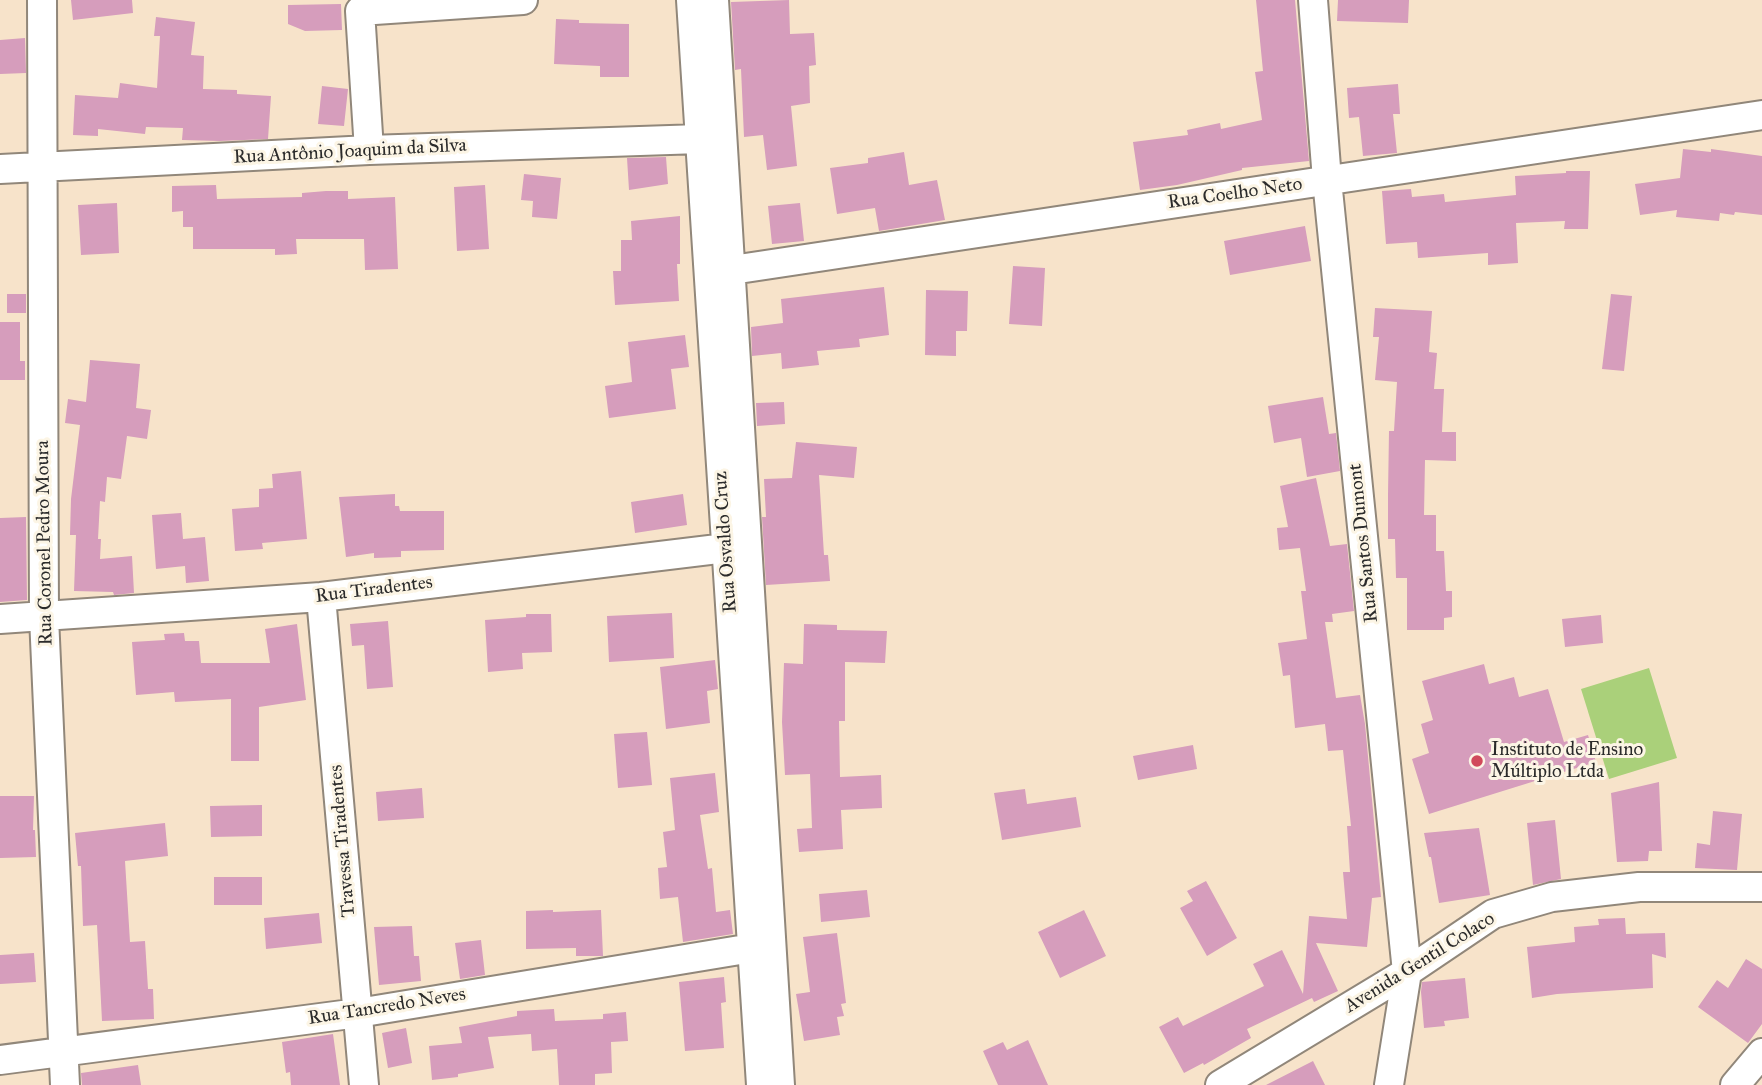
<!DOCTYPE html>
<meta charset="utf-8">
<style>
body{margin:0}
canvas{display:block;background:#f7e3ca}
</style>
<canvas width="1762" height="1085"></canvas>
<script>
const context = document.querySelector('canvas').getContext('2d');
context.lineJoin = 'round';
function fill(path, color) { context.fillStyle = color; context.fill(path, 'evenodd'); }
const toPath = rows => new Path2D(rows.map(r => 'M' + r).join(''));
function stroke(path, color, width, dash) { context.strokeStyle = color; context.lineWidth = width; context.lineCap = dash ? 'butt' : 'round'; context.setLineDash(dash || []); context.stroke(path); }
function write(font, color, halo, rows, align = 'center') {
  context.font = font + ' "IM FELL Great Primer",serif'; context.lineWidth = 6; context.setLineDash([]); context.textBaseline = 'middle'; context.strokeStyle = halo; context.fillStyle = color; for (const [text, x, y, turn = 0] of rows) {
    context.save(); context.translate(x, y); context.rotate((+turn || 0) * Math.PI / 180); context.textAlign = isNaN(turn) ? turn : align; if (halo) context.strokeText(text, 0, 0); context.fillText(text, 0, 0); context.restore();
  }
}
fill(toPath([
 [1649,668,1677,758,1609,779,1581,689]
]), '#aad07a');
fill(toPath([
 [71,0,132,0,133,13,73,20],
 [789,0,790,34,814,33,816,65,809,66,810,103,791,106,797,166,767,170,763,135,744,137,741,69,735,70,731,2],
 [1256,0,1295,0,1309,161,1242,168,1242,170,1177,185,1140,190,1133,142,1188,135,1187,130,1220,123,1221,129,1262,120,1255,72,1263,71],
 [1338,0,1409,0,1408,23,1337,21],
 [341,4,342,30,305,31,288,24,288,5],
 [156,17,195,22,191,55,204,56,203,89,237,90,237,94,271,96,268,139,220,141,182,140,183,128,146,127,145,134,98,129,98,136,73,135,75,95,118,98,120,83,157,88,160,36,154,36],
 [556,19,579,20,579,23,629,24,629,77,600,77,600,66,554,64],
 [25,38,26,73,0,74,0,40],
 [1398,84,1400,114,1393,114,1397,153,1363,156,1359,117,1349,118,1347,88],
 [322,86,348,89,344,126,318,124],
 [1683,149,1711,152,1711,149,1762,156,1762,215,1735,212,1734,215,1720,213,1719,221,1676,217,1677,210,1640,215,1635,184,1680,178],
 [904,152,909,185,937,180,945,220,879,231,875,208,837,214,830,168,868,163,868,158],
 [666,157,668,184,629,190,627,158],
 [1566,171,1590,171,1588,229,1564,229,1565,221,1516,223,1518,263,1488,265,1488,253,1418,258,1417,242,1386,244,1382,191,1411,189,1412,197,1444,194,1445,202,1516,195,1515,176,1566,173],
 [524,174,561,178,557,219,532,217,533,201,521,200],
 [216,185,217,199,302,197,302,193,326,191,348,191,348,199,395,197,398,269,365,270,364,239,296,239,297,254,275,255,275,249,193,249,193,227,183,227,183,211,172,212,172,186],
 [485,185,489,249,457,251,454,187],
 [117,203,119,253,81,255,78,205],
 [800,203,804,241,772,244,768,206],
 [680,216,680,264,677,264,679,301,615,305,613,271,621,271,621,240,632,240,631,221],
 [1305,226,1311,261,1230,275,1224,241],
 [1013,266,1045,268,1042,326,1009,324],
 [884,287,889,335,859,339,860,347,817,351,819,365,782,369,781,353,752,356,751,327,783,323,781,299],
 [926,290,968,291,967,331,956,331,956,356,925,355],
 [7,294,26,294,26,313,7,313],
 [1611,294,1632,296,1624,371,1602,369],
 [1375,308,1432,311,1429,352,1437,353,1434,389,1444,389,1442,432,1456,432,1456,461,1425,460,1424,515,1436,515,1436,551,1444,551,1446,591,1452,591,1452,617,1444,618,1444,630,1407,630,1407,578,1396,578,1395,539,1388,539,1388,495,1389,431,1394,431,1397,382,1375,380,1379,337,1373,337],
 [0,322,20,322,20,361,25,361,25,380,0,380],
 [685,335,689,367,671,369,676,409,609,418,605,386,632,382,628,342],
 [90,360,140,364,136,408,151,410,147,439,127,436,121,479,107,477,105,502,100,501,98,539,101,539,100,559,132,556,134,593,114,595,113,592,74,591,76,535,70,535,71,499,80,425,65,423,68,399,86,402],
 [1323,397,1329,434,1336,433,1340,471,1307,477,1301,438,1274,443,1268,406],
 [784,402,785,424,757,426,756,403],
 [796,442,857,447,854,478,819,475,824,555,828,555,830,581,766,585,762,517,766,517,764,479,792,478],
 [301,471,307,539,262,543,263,549,235,551,232,509,259,507,259,489,273,488,272,474],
 [1316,478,1330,546,1347,544,1354,611,1332,614,1333,622,1325,622,1336,698,1360,695,1365,724,1381,897,1372,898,1367,947,1316,943,1338,991,1314,1002,1312,998,1247,1029,1251,1038,1204,1065,1203,1063,1184,1073,1159,1027,1178,1017,1183,1026,1264,986,1253,964,1282,950,1303,994,1309,916,1347,919,1343,872,1350,872,1347,826,1351,826,1343,750,1328,751,1325,724,1295,728,1290,675,1283,676,1278,643,1307,639,1301,591,1306,591,1300,548,1279,550,1277,528,1288,527,1280,486],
 [395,494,395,506,399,506,400,511,444,511,444,550,401,551,401,557,374,558,374,553,346,557,339,497],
 [683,494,687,525,635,533,631,502],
 [181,513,183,539,205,537,209,581,186,583,185,566,156,569,152,515],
 [26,517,27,600,0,602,0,518],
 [672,613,674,658,609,662,607,616],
 [526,614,551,614,552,652,522,653,523,669,488,672,485,620,526,617],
 [1601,615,1603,643,1565,647,1562,619],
 [388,621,393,687,367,689,364,645,352,646,350,624],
 [297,624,306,700,259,707,259,761,231,761,231,699,175,702,174,692,136,695,132,642,165,640,164,634,184,633,185,641,199,641,201,663,270,663,265,629],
 [804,624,837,625,837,630,887,631,885,663,845,662,845,721,839,721,840,777,881,775,882,808,841,810,843,849,799,852,797,829,812,828,810,774,785,775,782,722,784,663,803,664],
 [715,660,718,689,707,691,710,723,666,729,660,667],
 [1484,664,1489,684,1514,677,1519,697,1548,689,1564,742,1588,735,1596,762,1429,814,1412,759,1429,753,1421,724,1433,720,1422,681],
 [647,732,652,785,618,788,614,734],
 [1193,745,1197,769,1138,780,1133,756],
 [715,773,719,812,700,815,708,869,712,868,716,912,730,910,733,934,683,942,678,897,660,899,658,868,667,867,663,832,675,830,670,778],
 [1659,782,1662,851,1649,851,1648,861,1617,862,1611,793],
 [422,788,424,818,378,821,376,792],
 [1025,789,1027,804,1076,797,1081,827,1002,840,994,793],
 [0,796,34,796,33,830,35,830,36,857,0,858],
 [262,805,262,836,211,837,210,806],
 [1713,811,1742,814,1737,870,1695,868,1697,843,1710,845],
 [1555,820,1561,879,1533,885,1527,823],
 [165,823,168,856,125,861,130,942,145,941,148,989,153,989,154,1019,102,1021,97,925,83,926,81,866,78,866,75,833],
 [1479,828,1490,895,1439,903,1431,857,1429,857,1424,833],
 [214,877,262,877,262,905,214,905],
 [1206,881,1237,938,1207,956,1180,908,1193,901,1187,891],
 [867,890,870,917,821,922,819,894],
 [553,910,553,912,601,910,603,956,576,956,576,948,526,949,526,911],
 [1084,910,1106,956,1060,978,1038,932],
 [319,913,322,943,266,949,264,918],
 [1625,918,1626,934,1665,933,1666,958,1652,954,1653,988,1557,994,1532,998,1527,947,1575,942,1574,927,1599,925,1598,919],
 [412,926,414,956,419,956,421,981,379,985,374,927],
 [837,933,846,1003,841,1004,844,1016,837,1017,840,1035,804,1041,796,994,810,992,803,937],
 [481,940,485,975,460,979,455,943],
 [34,953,36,982,0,984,0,955],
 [1746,959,1762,969,1762,1024,1748,1043,1698,1007,1717,980,1728,988],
 [724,977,726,1002,721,1003,724,1048,685,1051,679,982],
 [1465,978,1469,1018,1444,1021,1445,1026,1424,1028,1421,992,1422,982],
 [554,1009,555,1021,603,1019,603,1014,626,1012,628,1041,611,1042,612,1073,595,1074,595,1085,559,1085,557,1049,532,1051,531,1034,488,1037,494,1068,458,1074,458,1077,432,1080,429,1046,462,1043,459,1027,517,1016,517,1011],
 [406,1028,412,1063,388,1068,382,1033],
 [333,1034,340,1085,291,1085,290,1072,286,1073,282,1042],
 [1028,1040,1048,1085,998,1085,983,1051,1003,1042,1007,1050],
 [1313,1061,1325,1085,1266,1085],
 [138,1065,141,1085,82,1085,81,1073]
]), '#d69dbc');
const minor = toPath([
 [42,0,44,617,65,1085],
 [691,0,761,1085],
 [714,0,780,1085],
 [1313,0,1327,180,1407,972,1389,1085],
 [369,150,360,11,523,0],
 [0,169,369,150,700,139],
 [712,273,1762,115],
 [321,597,364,1085],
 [0,619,321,597,726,548,746,548],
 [0,1060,358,1013,752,948,769,949],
 [1220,1085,1407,972,1493,914,1552,897,1639,887,1762,887],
 [1735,1085,1762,1053]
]);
stroke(minor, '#91877a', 32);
stroke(minor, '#fff', 28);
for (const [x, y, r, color] of [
 [1477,761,7,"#d1495b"]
]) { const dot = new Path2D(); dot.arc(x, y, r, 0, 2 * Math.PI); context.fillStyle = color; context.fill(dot); stroke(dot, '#fcf5e5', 2.5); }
write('19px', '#2b2b2b', '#fcf5e5', [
 ["Rua Antônio Joaquim da Silva",350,152,-3],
 ["Rua Coelho Neto",1235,194,-8],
 ["Rua Osvaldo Cruz",726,542,-94],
 ["Rua Coronel Pedro Moura",45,543,-91],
 ["Rua Santos Dumont",1364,543,-96],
 ["Rua Tiradentes",374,590,-7],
 ["Travessa Tiradentes",343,841,-95],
 ["Avenida Gentil Colaco",1420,963,-32],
 ["Rua Tancredo Neves",387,1007,-9]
]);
write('19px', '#2b2b2b', '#fcf5e5', [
 ["Instituto de Ensino",1491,750],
 ["Múltiplo Ltda",1491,772]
], 'left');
</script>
